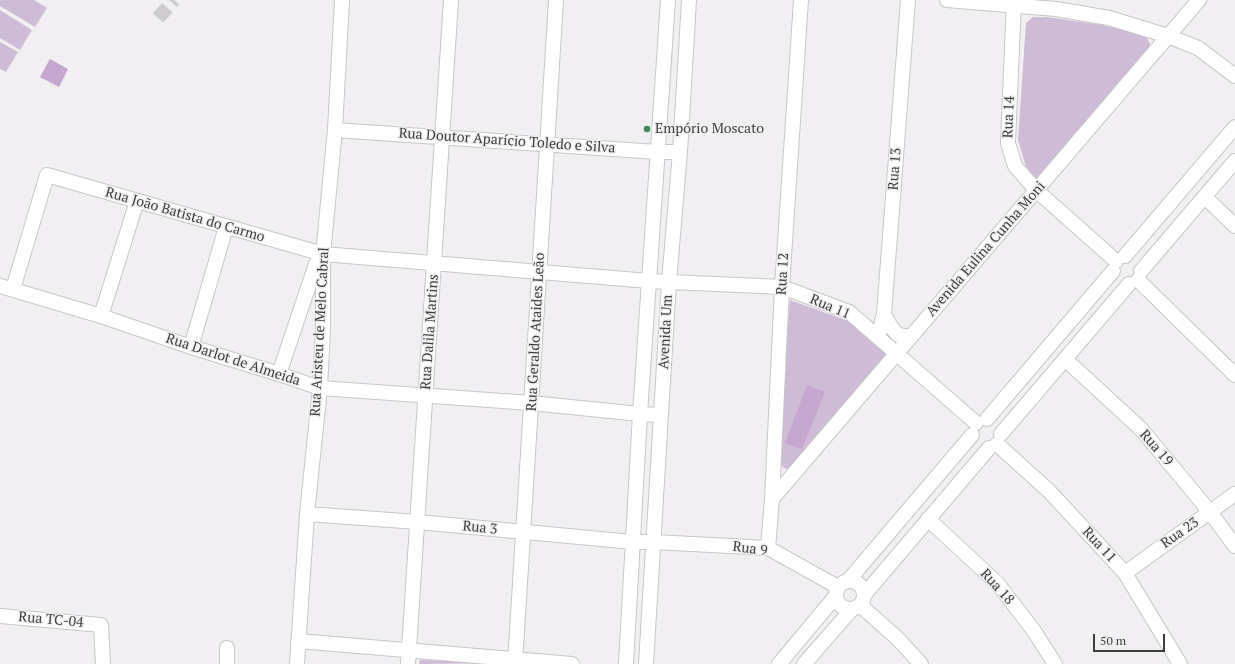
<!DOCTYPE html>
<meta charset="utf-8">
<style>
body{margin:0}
#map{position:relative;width:1235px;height:664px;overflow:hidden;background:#f1eff2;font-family:"PT Serif",serif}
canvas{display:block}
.scale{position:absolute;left:1093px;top:634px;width:72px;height:18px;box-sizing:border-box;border:2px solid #3d3d3e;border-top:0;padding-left:5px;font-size:12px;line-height:14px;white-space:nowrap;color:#3d3d3e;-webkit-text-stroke:3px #f1eff2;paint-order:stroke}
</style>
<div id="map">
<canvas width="1235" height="664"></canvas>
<div class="scale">50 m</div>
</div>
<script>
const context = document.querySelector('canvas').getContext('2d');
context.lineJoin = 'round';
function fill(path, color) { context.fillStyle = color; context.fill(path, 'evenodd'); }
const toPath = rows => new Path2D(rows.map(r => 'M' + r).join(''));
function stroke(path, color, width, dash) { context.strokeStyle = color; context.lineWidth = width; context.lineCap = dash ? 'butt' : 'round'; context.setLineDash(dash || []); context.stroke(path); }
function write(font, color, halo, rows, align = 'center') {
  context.font = font + ' "PT Serif",serif'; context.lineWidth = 3; context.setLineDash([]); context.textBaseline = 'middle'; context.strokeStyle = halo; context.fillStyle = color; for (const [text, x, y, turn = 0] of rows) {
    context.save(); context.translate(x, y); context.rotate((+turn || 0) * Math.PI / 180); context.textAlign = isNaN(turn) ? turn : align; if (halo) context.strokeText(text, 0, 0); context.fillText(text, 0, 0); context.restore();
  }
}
fill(toPath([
 [0,0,34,0,47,8,35,27,0,6],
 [0,10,32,30,20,50,0,38],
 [1033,17,1047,17,1102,25,1136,33,1147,38,1151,46,1037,180,1026,167,1018,140,1026,23],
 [0,42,18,52,6,72,0,69],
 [790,300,848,321,890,355,791,468,787,469,784,468,779,464,778,446],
 [420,660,507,663,419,664]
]), '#cebbd5');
fill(toPath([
 [50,59,68,69,59,87,40,77],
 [807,385,825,392,802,449,785,443]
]), '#c4a6cf');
stroke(toPath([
 [158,18,174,0]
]), '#cdcbce', 14, [14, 7]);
const minor = toPath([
 [947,0,1056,9,1109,18,1168,36,1198,48,1235,76],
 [1014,0,1008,143,1015,166,1036,190,1116,261],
 [335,130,657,152,680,152],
 [1205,197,1235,226],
 [1125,256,1235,127],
 [1141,271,1235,161],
 [1138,280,1235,375],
 [0,286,101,316,191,347,279,374,320,388,531,403,640,414,661,415],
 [13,289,47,175,323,254,649,281,782,287,849,312,976,423],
 [884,314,891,327,898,335,910,337],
 [101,316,137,201],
 [878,337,884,314,908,0],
 [191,347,226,227],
 [1065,359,1141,429,1210,512,1235,546],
 [279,374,316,264,321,256],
 [987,419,1113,271],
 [1001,434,1129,284],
 [997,444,1049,491,1125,573,1180,664],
 [772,499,1199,0],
 [307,514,418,522,633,542,654,542,768,548,838,587],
 [928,519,998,584,1034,631,1055,664],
 [768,548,772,499,782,287,801,0],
 [1125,573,1235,494],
 '836 595a14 14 0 1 1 28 0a14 14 0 1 1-28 0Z',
 [848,581,972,435],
 [864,595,989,448],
 [860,605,897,638,921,664],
 [0,616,101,625,103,664],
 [298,641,572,664],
 [227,664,227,648],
 [297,664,307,514,320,388,323,330,323,254,335,130,342,0],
 [408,664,451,0],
 [515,664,556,0],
 [626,664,640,414,668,0],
 [646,664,669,282,680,152,689,0],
 [779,664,835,597],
 [804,664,852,609]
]);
stroke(minor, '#c8c6c9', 16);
stroke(minor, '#fff', 14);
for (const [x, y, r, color] of [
 [647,129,4,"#3a8b5c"]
]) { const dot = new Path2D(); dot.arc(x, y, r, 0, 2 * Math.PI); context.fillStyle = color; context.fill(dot); stroke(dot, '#f1eff2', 1.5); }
write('14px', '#3d3d3e', '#f1eff2', [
 ["Rua 14",1009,117,-88],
 ["Rua Doutor Aparício Toledo e Silva",507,141,4],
 ["Rua 13",895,169,-86],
 ["Rua João Batista do Carmo",185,215,16],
 ["Avenida Eulina Cunha Moni",986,249,-49],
 ["Rua 12",783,274,-87],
 ["Rua 11",830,307,23],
 ["Rua Aristeu de Melo Cabral",320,332,-87],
 ["Rua Dalila Martins",430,332,-86],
 ["Rua Geraldo Ataides Leão",536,332,-87],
 ["Avenida Um",666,332,-87],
 ["Rua Darlot de Almeida",233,360,18],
 ["Rua 19",1156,448,49],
 ["Rua 3",480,528,6],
 ["Rua 23",1180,533,-35],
 ["Rua 11",1099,545,47],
 ["Rua 9",750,549,7],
 ["Rua 18",997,587,48],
 ["Rua TC-04",51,620,5]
]);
write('14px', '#3d3d3e', '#f1eff2', [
 ["Empório Moscato",655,129]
], 'left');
</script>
